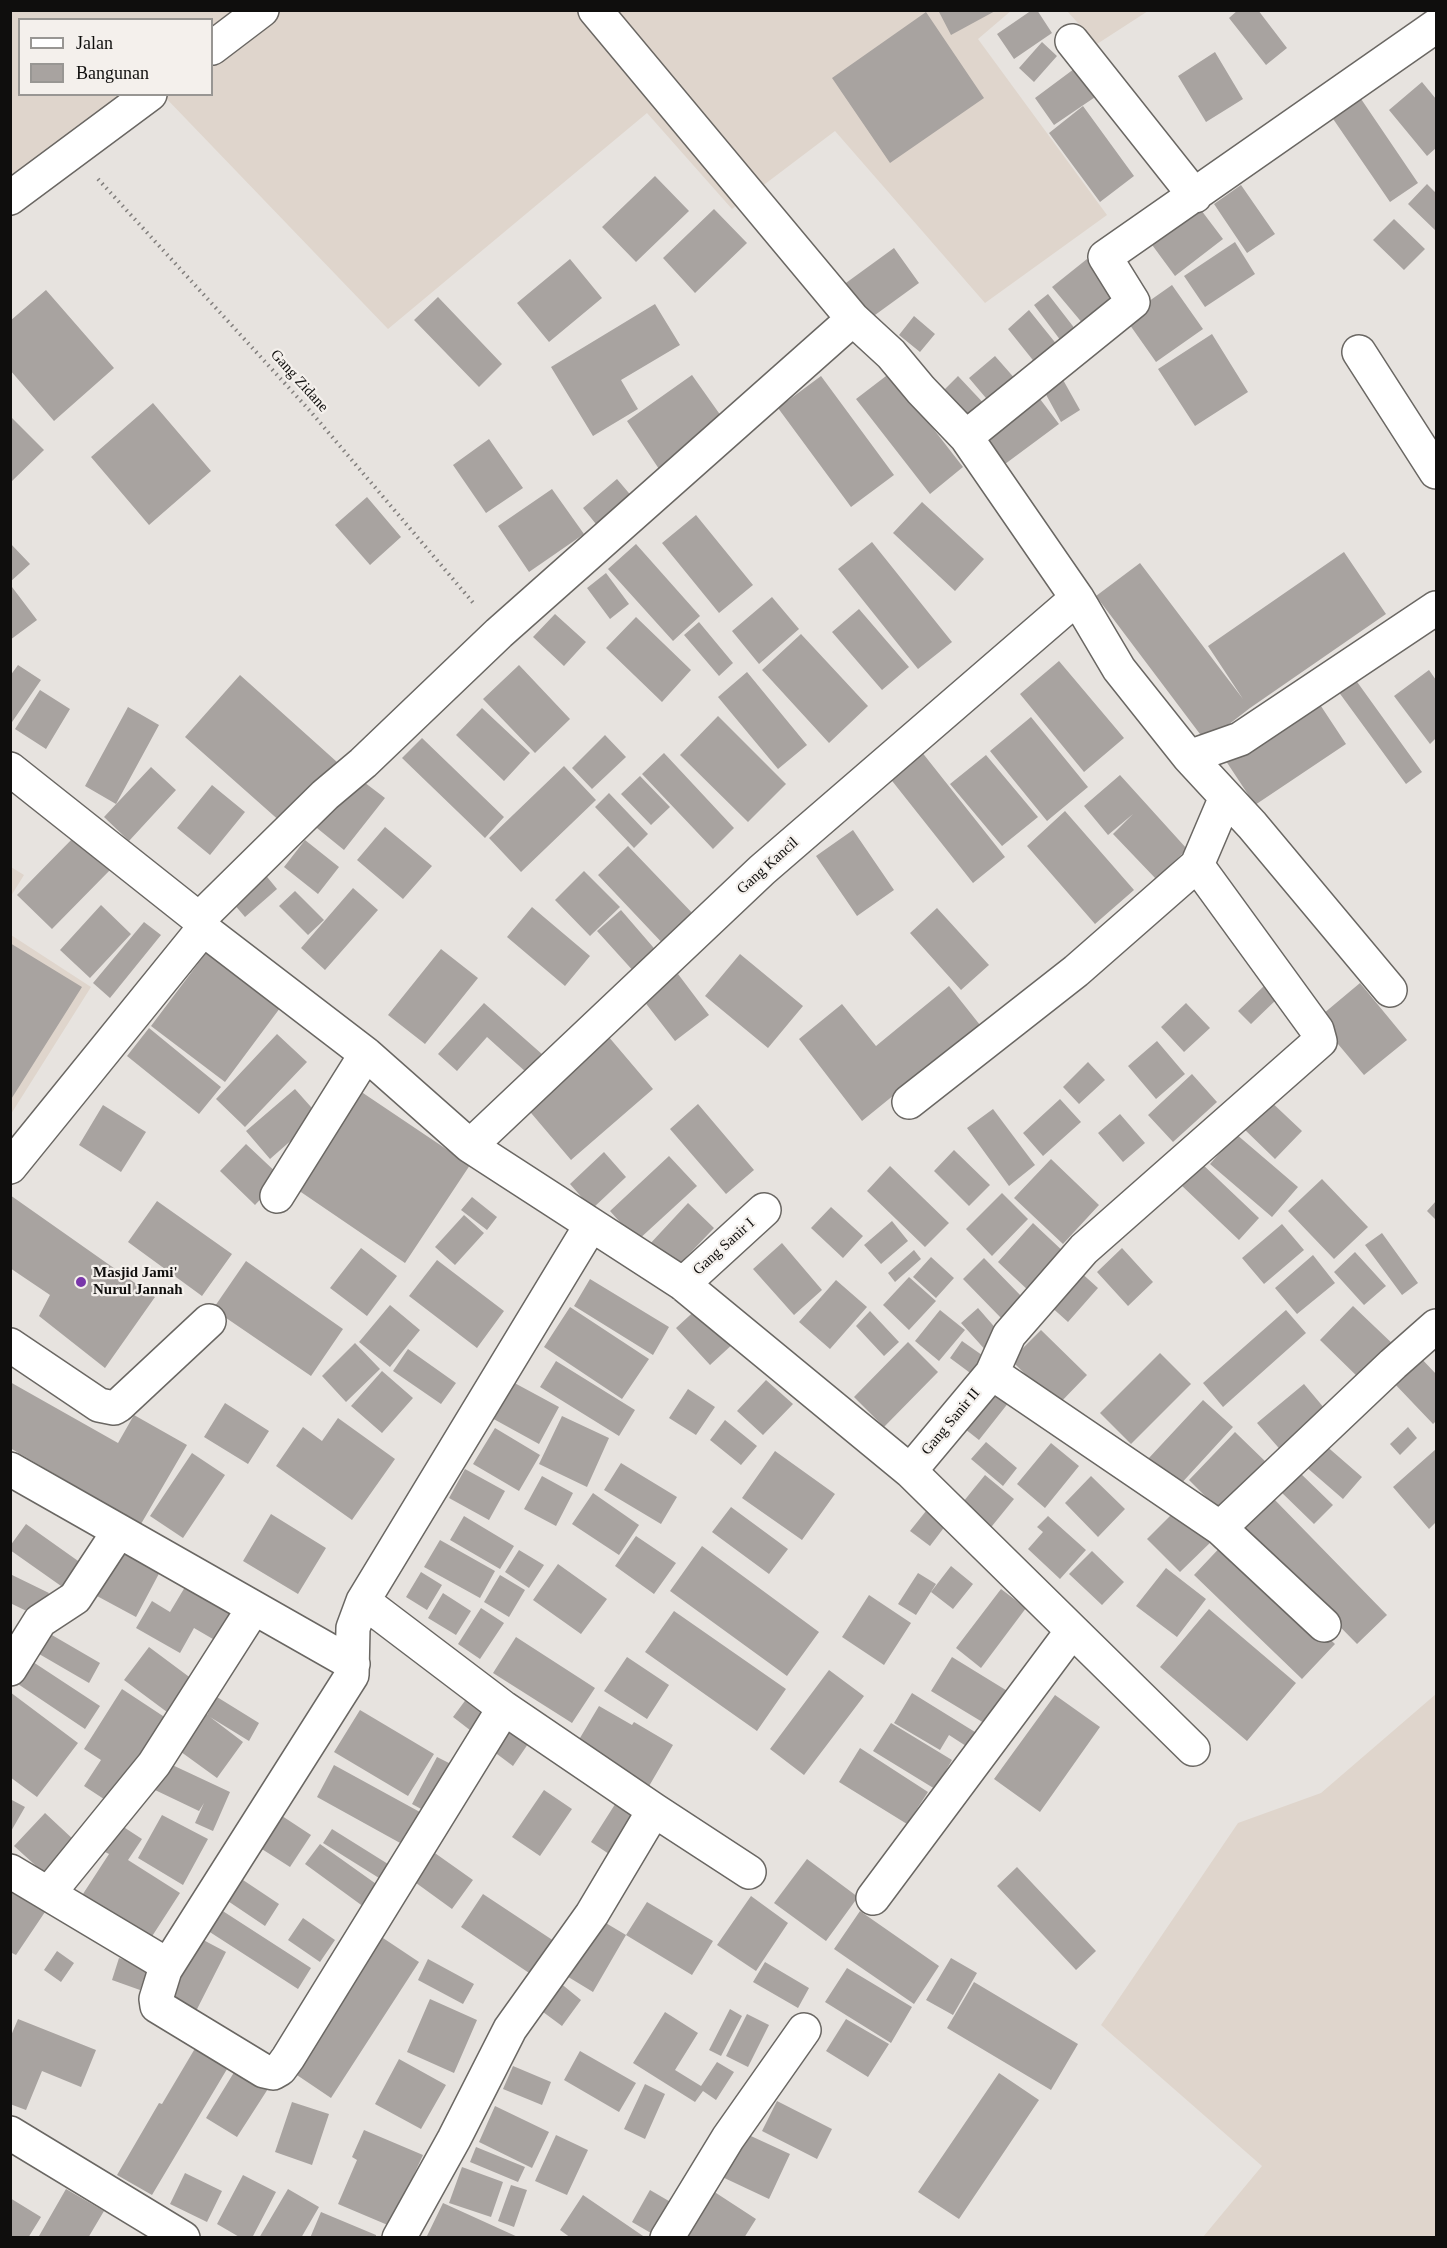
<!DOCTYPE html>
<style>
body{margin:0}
#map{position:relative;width:1447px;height:2248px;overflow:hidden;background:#e7e3df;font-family:"Times New Roman",serif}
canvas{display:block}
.frame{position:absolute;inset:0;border:12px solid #0f0e0d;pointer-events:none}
.legend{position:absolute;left:18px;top:18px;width:195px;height:78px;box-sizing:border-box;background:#f4f0ec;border:2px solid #989693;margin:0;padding:8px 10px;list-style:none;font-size:18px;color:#0f0e0d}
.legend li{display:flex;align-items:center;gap:12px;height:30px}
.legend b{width:30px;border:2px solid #989693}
</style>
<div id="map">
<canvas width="1447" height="2248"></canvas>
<div class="frame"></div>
<ul class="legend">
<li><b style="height:8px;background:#fff"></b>Jalan</li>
<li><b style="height:16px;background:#a8a3a0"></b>Bangunan</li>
</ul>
</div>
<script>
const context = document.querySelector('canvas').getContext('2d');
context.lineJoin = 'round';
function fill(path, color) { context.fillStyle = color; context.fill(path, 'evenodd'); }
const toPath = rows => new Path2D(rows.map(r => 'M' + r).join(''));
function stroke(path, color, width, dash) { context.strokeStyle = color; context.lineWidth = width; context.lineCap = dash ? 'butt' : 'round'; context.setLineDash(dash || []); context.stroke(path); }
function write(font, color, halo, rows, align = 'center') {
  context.font = font + ' "Times New Roman",serif'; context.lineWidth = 4.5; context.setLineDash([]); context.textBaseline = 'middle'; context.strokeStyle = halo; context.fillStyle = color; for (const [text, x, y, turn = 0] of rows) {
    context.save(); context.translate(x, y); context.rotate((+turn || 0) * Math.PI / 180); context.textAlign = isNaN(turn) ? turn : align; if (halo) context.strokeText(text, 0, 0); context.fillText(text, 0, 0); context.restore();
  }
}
fill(toPath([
 [1012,10,978,39,1107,215,985,303,835,131,732,209,647,113,388,329,163,95,212,94,212,20,20,20,20,94,157,95,11,198,11,11],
 [1067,11,1148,11,1097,44],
 [11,867,24,875,11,896],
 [11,935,91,987,11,1114],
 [1436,1694,1436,2237,1203,2237,1262,2166,1101,2025,1238,1823,1321,1793]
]), '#dfd5cc');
fill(toPath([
 [938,10,997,10,951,35],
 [1032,10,1037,10,1052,33,1014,59,997,34],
 [1238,10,1258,10,1287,48,1266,65,1229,18],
 [926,12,984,98,890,163,832,78],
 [1042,42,1057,56,1034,82,1019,68],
 [1215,52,1243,99,1206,122,1178,76],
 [1082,63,1104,91,1054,125,1035,98],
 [1422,82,1436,99,1436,148,1427,156,1389,110],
 [1355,90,1418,183,1390,202,1327,110],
 [1083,106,1134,176,1100,202,1049,133],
 [655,176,689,211,636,262,602,227],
 [1427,184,1436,193,1436,231,1408,204],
 [1241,185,1275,234,1247,253,1214,204],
 [1195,202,1223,239,1175,276,1147,238],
 [714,209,747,243,695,293,663,258],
 [1394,219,1425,249,1404,270,1373,240],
 [1235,242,1255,274,1205,307,1184,276],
 [894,248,919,283,864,323,839,288],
 [570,259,602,298,549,342,517,303],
 [1087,259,1123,302,1089,331,1052,287],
 [1172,285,1203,329,1156,362,1125,318],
 [46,290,114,368,54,421,10,370,10,321],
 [1048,294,1079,334,1064,345,1034,305],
 [438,297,502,364,479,387,414,320],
 [655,304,680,345,621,380,638,409,593,436,551,367],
 [1029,310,1062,351,1040,369,1008,329],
 [914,316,935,334,920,352,899,335],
 [1212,334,1248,392,1195,426,1158,369],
 [995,356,1017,381,991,404,969,378],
 [890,373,963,467,930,494,856,399],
 [692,375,726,423,659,469,627,421],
 [821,376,894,475,851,507,778,408],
 [958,376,989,409,974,423,943,391],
 [1062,378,1080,410,1061,422,1043,389],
 [1037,395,1059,424,1001,467,979,438],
 [153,403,211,471,149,525,91,457],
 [10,416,44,450,10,483],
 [489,439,523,488,486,513,453,465],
 [617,479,639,505,604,534,583,508],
 [552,489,584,534,529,572,498,526],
 [367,497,401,537,370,565,335,525],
 [922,502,984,559,955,591,893,533],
 [696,515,753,585,719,613,662,543],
 [872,542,952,642,918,669,838,569],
 [10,543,30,564,10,582],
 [636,544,700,616,673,641,608,569],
 [1344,552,1386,614,1250,708,1206,742,1096,596,1140,563,1243,699,1208,646],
 [606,573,629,604,610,619,587,588],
 [12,587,37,620,10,640,10,588],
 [772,597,799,629,759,664,732,631],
 [859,609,909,667,882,690,832,632],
 [555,614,586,642,564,666,533,637],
 [636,617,691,670,662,702,606,648],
 [699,622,733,663,719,676,684,635],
 [801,634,868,706,829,743,762,670],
 [1059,661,1124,738,1084,772,1020,694],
 [18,665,41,680,10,725,10,676],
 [519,665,570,719,535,753,483,699],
 [1429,670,1436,680,1436,738,1430,744,1394,696],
 [747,672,807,745,778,769,718,697],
 [240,675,337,762,282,823,185,737],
 [1355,679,1422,772,1406,784,1338,691],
 [40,690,70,709,46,749,15,729],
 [1313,694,1346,744,1255,805,1222,755],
 [128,707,159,725,116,804,85,786],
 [482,708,530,753,504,781,456,735],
 [718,716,786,784,748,822,680,755],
 [1031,717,1088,787,1047,821,990,751],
 [605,735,626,757,592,789,572,768],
 [422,738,504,817,485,838,402,758],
 [921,751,1005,857,973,883,889,777],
 [664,753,734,828,713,849,642,774],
 [986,755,1038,817,1002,846,950,784],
 [564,766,596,800,521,872,489,838],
 [151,767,176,790,129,841,104,817],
 [352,773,385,798,344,850,312,824],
 [1120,775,1187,849,1156,879,1113,834,1133,814,1108,835,1084,806],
 [640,776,670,807,651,825,621,794],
 [212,785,245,812,210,855,177,828],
 [609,793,648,834,634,848,595,807],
 [1065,811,1134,890,1095,924,1027,846],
 [385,827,432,866,403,899,357,860],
 [853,830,894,890,857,916,816,856],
 [77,834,111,869,52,929,17,895],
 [305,840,339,867,318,894,284,867],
 [628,846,697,918,667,948,598,875],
 [259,867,277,889,245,917,227,896],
 [584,871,620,907,590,936,555,900],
 [353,888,378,910,325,970,301,948],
 [295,891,324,920,308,935,279,906],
 [101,905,131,934,90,978,60,950],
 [532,907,590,956,565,986,507,937],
 [937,908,989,965,961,990,910,933],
 [621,910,659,954,636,974,597,931],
 [144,922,161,935,110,998,93,983],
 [10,943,82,987,10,1101],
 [441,949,478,978,425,1044,388,1015],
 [206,953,280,1008,225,1082,151,1026],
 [740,954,803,1006,768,1048,705,996],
 [678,974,709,1015,675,1041,644,1001],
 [1360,983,1407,1040,1364,1075,1317,1019],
 [949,986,980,1025,862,1121,799,1039,842,1004,876,1046],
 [1264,986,1277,999,1251,1024,1238,1011],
 [484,1003,543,1055,527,1073,487,1037,457,1071,438,1054],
 [1186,1003,1210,1028,1184,1052,1161,1027],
 [149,1028,221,1087,199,1114,127,1056],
 [277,1034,307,1062,245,1127,216,1099],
 [608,1036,653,1089,571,1160,526,1107],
 [1157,1041,1185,1074,1156,1099,1128,1066],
 [1088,1062,1105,1080,1079,1104,1063,1087],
 [1192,1074,1217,1102,1173,1142,1148,1115],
 [295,1089,319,1116,270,1159,246,1131],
 [360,1091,470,1165,405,1263,295,1188],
 [1267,1098,1302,1131,1275,1159,1241,1126],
 [1060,1099,1081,1122,1043,1156,1023,1133],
 [698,1104,754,1170,726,1194,670,1129],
 [103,1105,146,1132,121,1172,79,1145],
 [993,1109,1035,1165,1009,1186,967,1128],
 [1120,1114,1145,1143,1123,1162,1098,1133],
 [1236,1134,1298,1187,1272,1217,1210,1164],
 [246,1144,281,1177,255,1205,220,1171],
 [954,1150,990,1185,969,1206,934,1171],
 [604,1152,626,1177,592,1209,570,1184],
 [669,1156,697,1186,637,1241,610,1211],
 [1051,1159,1099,1205,1063,1244,1014,1198],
 [1200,1162,1259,1218,1239,1240,1180,1184],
 [890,1166,949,1223,925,1247,867,1191],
 [1322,1179,1368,1227,1334,1259,1288,1211],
 [1002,1193,1028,1219,992,1256,966,1229],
 [10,1195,155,1297,105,1368,39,1316,50,1295,10,1268],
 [472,1197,497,1217,487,1230,461,1210],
 [157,1201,232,1254,202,1296,128,1242],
 [1436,1201,1436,1220,1427,1211],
 [688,1203,714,1228,674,1270,648,1246],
 [831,1207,863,1236,843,1258,811,1228],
 [464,1215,484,1233,455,1265,435,1247],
 [892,1221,908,1241,881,1264,864,1245],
 [1033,1223,1066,1254,1030,1292,998,1262],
 [1282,1224,1304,1250,1264,1284,1242,1258],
 [1382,1233,1418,1283,1402,1295,1365,1245],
 [782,1243,822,1290,794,1315,753,1269],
 [361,1248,397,1276,367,1316,330,1288],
 [1122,1248,1153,1282,1128,1306,1097,1272],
 [914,1250,921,1259,895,1282,888,1273],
 [1355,1252,1386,1286,1364,1305,1334,1272],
 [1313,1255,1335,1283,1297,1314,1275,1288],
 [931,1257,954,1278,936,1298,913,1277],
 [984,1258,1023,1298,1002,1319,963,1279],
 [437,1260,504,1311,477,1348,409,1296],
 [246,1261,343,1329,311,1376,213,1309],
 [1078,1270,1098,1288,1068,1322,1048,1304],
 [909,1277,936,1301,909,1330,883,1305],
 [590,1279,669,1327,653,1355,574,1306],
 [836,1280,867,1307,830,1349,799,1322],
 [390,1305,420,1330,390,1367,359,1342],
 [701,1305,735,1342,710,1365,676,1328],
 [1353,1306,1397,1348,1364,1383,1320,1340],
 [570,1307,649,1359,622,1399,544,1347],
 [978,1308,1005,1339,989,1354,961,1323],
 [940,1310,965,1330,939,1361,915,1341],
 [1286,1310,1306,1333,1223,1407,1203,1383],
 [870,1311,899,1342,884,1356,856,1326],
 [1041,1330,1087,1375,1057,1406,1011,1360],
 [962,1341,989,1360,977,1378,950,1358],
 [908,1342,938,1372,884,1427,854,1397],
 [355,1343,380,1369,346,1402,322,1376],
 [408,1349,456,1383,441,1404,393,1371],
 [1160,1353,1191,1384,1131,1444,1100,1413],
 [1419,1356,1436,1374,1436,1421,1433,1424,1393,1382],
 [556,1361,635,1410,619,1436,540,1387],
 [382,1371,413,1398,382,1433,351,1406],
 [509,1380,559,1407,539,1444,490,1417],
 [766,1380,793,1404,763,1435,737,1411],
 [10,1382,118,1443,134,1415,187,1445,141,1524,10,1448],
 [994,1382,1013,1397,979,1440,960,1425],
 [1304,1384,1330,1415,1284,1454,1257,1423],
 [688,1389,715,1407,696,1435,669,1418],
 [1203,1400,1233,1427,1178,1487,1148,1459],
 [225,1403,269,1431,248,1464,204,1437],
 [562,1416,609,1438,587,1487,539,1464],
 [338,1418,395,1459,352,1520,276,1466,303,1427,322,1441],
 [725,1420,757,1446,741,1465,710,1440],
 [1408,1427,1417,1438,1400,1455,1390,1444],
 [495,1428,540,1455,519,1491,473,1464],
 [1235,1432,1269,1465,1222,1513,1189,1480],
 [986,1442,1017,1468,1003,1486,971,1459],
 [1051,1443,1079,1466,1045,1508,1017,1484],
 [1324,1444,1362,1477,1343,1499,1305,1466],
 [1436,1449,1436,1522,1429,1529,1393,1487],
 [775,1451,835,1494,802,1540,742,1498],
 [192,1453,225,1475,183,1538,150,1516],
 [621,1463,677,1497,661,1524,604,1490],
 [465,1469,505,1491,489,1520,449,1498],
 [1297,1470,1333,1505,1314,1524,1278,1489],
 [985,1475,1014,1499,988,1531,959,1507],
 [542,1476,573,1493,556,1526,524,1509],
 [1091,1476,1125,1509,1098,1537,1065,1503],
 [593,1493,639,1525,619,1555,572,1524],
 [1273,1498,1387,1615,1357,1644,1242,1527],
 [1182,1504,1215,1538,1180,1572,1147,1539],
 [930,1506,949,1521,930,1546,910,1531],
 [731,1507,788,1549,769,1574,712,1532],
 [271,1514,326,1548,298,1594,243,1561],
 [464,1516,514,1546,500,1569,450,1540],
 [1048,1516,1086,1550,1060,1579,1028,1549,1043,1532,1037,1527],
 [26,1524,88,1568,71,1593,10,1550,10,1546],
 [636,1536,676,1563,654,1594,615,1566],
 [440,1540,495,1571,480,1598,424,1567],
 [1227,1540,1335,1644,1302,1679,1194,1575],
 [119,1542,163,1566,136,1617,97,1596,110,1572],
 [702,1546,819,1632,787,1676,670,1591],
 [519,1550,544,1565,529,1588,505,1572],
 [1092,1551,1124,1582,1102,1605,1069,1574],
 [558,1564,607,1599,581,1634,533,1600],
 [951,1566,973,1584,953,1609,931,1592],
 [1166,1568,1206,1599,1177,1637,1136,1606],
 [421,1572,442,1585,427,1610,406,1597],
 [918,1573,936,1584,916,1615,898,1604],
 [10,1574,49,1593,37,1616,10,1603],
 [500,1575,525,1590,509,1617,484,1602],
 [188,1582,236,1611,218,1642,194,1628,180,1653,136,1628,152,1601,170,1612],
 [1001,1589,1026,1608,981,1668,956,1648],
 [443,1593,471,1611,456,1635,428,1618],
 [869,1595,911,1623,884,1665,842,1637],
 [481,1608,504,1623,480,1659,458,1644],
 [1209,1609,1296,1683,1247,1741,1160,1667],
 [674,1611,786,1689,757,1731,645,1652],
 [45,1631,100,1663,89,1683,34,1651],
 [516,1637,595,1688,572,1723,493,1673],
 [149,1647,196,1682,171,1715,124,1680],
 [627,1657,669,1685,647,1719,604,1691],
 [952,1657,1009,1692,989,1726,931,1691],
 [30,1660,100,1706,85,1729,15,1682],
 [829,1670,864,1696,804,1775,770,1749],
 [122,1689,166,1718,110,1803,84,1786,101,1760,84,1749],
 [10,1692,78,1743,37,1797,10,1777],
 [912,1693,975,1732,966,1746,949,1735,940,1750,894,1723],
 [470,1694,496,1713,479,1737,453,1717],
 [1055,1695,1100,1727,1040,1812,994,1779],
 [217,1697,259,1723,249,1741,210,1717,243,1742,217,1778,177,1749,203,1712,207,1715],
 [599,1706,632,1725,634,1722,673,1745,645,1793,574,1748],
 [360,1710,434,1754,408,1796,334,1752],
 [502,1721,530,1741,513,1766,485,1745],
 [891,1723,952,1760,935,1789,873,1751],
 [860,1748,928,1792,907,1824,839,1782],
 [437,1757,459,1768,434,1816,412,1804],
 [168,1763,230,1792,213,1831,195,1823,204,1803,199,1811,155,1790],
 [334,1765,429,1817,411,1849,317,1797],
 [544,1790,572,1809,540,1856,512,1837],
 [619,1798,646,1815,618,1860,591,1842],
 [10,1799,25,1807,10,1833],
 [276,1812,311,1835,290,1867,254,1844],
 [45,1813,75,1841,44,1873,14,1846],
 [162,1815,208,1839,183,1885,138,1858],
 [122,1826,142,1839,128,1860,180,1893,149,1941,81,1897,109,1854,105,1852],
 [332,1829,388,1864,379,1878,323,1843],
 [320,1844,379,1886,364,1907,305,1864],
 [432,1851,473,1880,452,1909,412,1880],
 [807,1859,858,1897,826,1941,774,1903],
 [1017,1867,1096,1951,1076,1970,997,1886],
 [234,1874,279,1904,265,1926,219,1895],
 [10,1888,45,1912,16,1955,10,1952],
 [483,1894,557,1943,535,1977,461,1927],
 [751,1896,788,1923,756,1971,717,1945],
 [647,1902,713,1941,692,1975,626,1935],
 [215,1906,311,1968,298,1989,202,1927],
 [860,1911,939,1966,914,2004,834,1949],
 [303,1918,335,1940,320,1962,288,1940],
 [599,1919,626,1935,593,1992,565,1975],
 [192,1934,226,1952,192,2019,158,2001],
 [377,1934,419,1962,331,2098,288,2069],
 [57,1951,74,1963,61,1982,44,1970],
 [119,1958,148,1968,140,1990,112,1980],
 [951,1958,977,1973,953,2015,926,2000],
 [428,1959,474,1984,463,2004,418,1980],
 [765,1962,809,1988,798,2008,753,1982],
 [847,1968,912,2007,891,2043,825,2002],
 [559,1982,581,2000,562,2026,539,2009],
 [974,1982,1078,2044,1051,2090,947,2028],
 [430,1999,477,2020,454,2073,407,2052],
 [730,2009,742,2016,721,2056,709,2050],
 [665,2012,698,2033,675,2070,701,2086,717,2062,734,2072,716,2100,703,2091,695,2102,633,2063],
 [747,2014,769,2025,748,2067,726,2056],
 [18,2019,96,2050,81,2087,42,2071,26,2110,10,2104,10,2038],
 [846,2019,889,2044,868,2077,826,2051],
 [200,2040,233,2059,152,2195,117,2175,159,2103,162,2104],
 [580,2051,636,2083,619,2112,564,2080],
 [399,2059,446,2085,421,2129,375,2104],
 [241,2061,273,2081,237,2137,206,2118],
 [513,2066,551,2082,542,2105,503,2089],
 [999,2073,1039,2100,959,2219,918,2192],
 [645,2084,665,2094,645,2139,624,2129],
 [777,2101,832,2129,817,2159,762,2131],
 [292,2102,329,2114,312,2165,275,2152],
 [495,2106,549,2132,532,2168,479,2142],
 [364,2130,423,2155,390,2226,338,2204,357,2160,352,2157],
 [740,2131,790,2154,769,2199,718,2175],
 [556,2135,588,2150,567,2195,535,2181],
 [476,2147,525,2167,518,2182,470,2162],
 [462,2167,503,2182,491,2217,449,2203],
 [185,2173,222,2191,207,2222,170,2204],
 [243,2175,276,2192,252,2238,241,2238,217,2224],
 [511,2185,527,2190,514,2227,498,2221],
 [66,2189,104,2211,88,2238,42,2238,39,2236],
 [288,2189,319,2207,301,2238,259,2238],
 [650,2190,674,2204,656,2236,632,2222],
 [713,2191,756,2219,744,2238,684,2238],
 [583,2195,646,2238,571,2238,560,2230],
 [10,2198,41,2217,28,2238,10,2238],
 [443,2203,520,2238,427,2236],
 [321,2212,376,2235,376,2238,310,2238]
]), '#a8a3a0');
const minor = toPath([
 [595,10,853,319,891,354,921,390,966,437,1077,598,1119,669,1189,757,1226,797,1197,865,1076,971,909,1102],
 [1072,41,1195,196],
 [212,48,262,10],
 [10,198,150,94],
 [1359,352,1436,472],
 [966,437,1133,302,1105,257,1436,26],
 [1189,757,1240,739,1436,608],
 [10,769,199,919,203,929,366,1054,470,1146,683,1284,910,1471,1193,1749],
 [1226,797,1252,825,1390,990],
 [1197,865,1317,1030,1320,1041,1084,1249,1009,1335,992,1373,1220,1528,1324,1625],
 [199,919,325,795,363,763,499,633,853,319],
 [470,1146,762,870,1077,598],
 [10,1167,203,929],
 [277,1196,366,1054],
 [683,1284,764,1210],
 [10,1345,99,1405,114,1408,119,1405,209,1321],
 [10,1469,353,1664],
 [910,1471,992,1373],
 [1220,1528,1393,1364,1436,1326],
 [363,1601,504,1708,654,1810,749,1872],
 [10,1669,40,1621,75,1598,119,1531],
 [10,1871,159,1960,164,1964,165,1970,156,1999,157,2006,264,2071,273,2073,280,2069,288,2058,504,1708],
 [49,1893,154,1764,253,1609],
 [873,1898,1072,1631],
 [165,1970,352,1675,353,1628,363,1601,591,1225],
 [10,2133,183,2238],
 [399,2238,454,2139,510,2029,592,1914,654,1810],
 [667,2238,728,2138,804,2030]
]);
stroke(minor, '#6a6763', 36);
stroke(toPath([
 [98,179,311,412,475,605]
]), '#827f7d', 4, [1.5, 4.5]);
stroke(minor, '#fff', 33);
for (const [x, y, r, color] of [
 [81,1282,6,"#7936aa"]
]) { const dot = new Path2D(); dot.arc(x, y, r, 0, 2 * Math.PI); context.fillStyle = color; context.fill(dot); stroke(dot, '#f4f0ec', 2); }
write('15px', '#0f0e0d', '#f4f0ec', [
 ["Gang Zidane",299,381,48],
 ["Gang Kancil",768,866,-42],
 ["Gang Sanir I",724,1247,-42],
 ["Gang Sanir II",951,1422,-50]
]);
write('bold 15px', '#0f0e0d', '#f4f0ec', [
 ["Masjid Jami'",93,1273],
 ["Nurul Jannah",93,1290]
], 'left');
</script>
